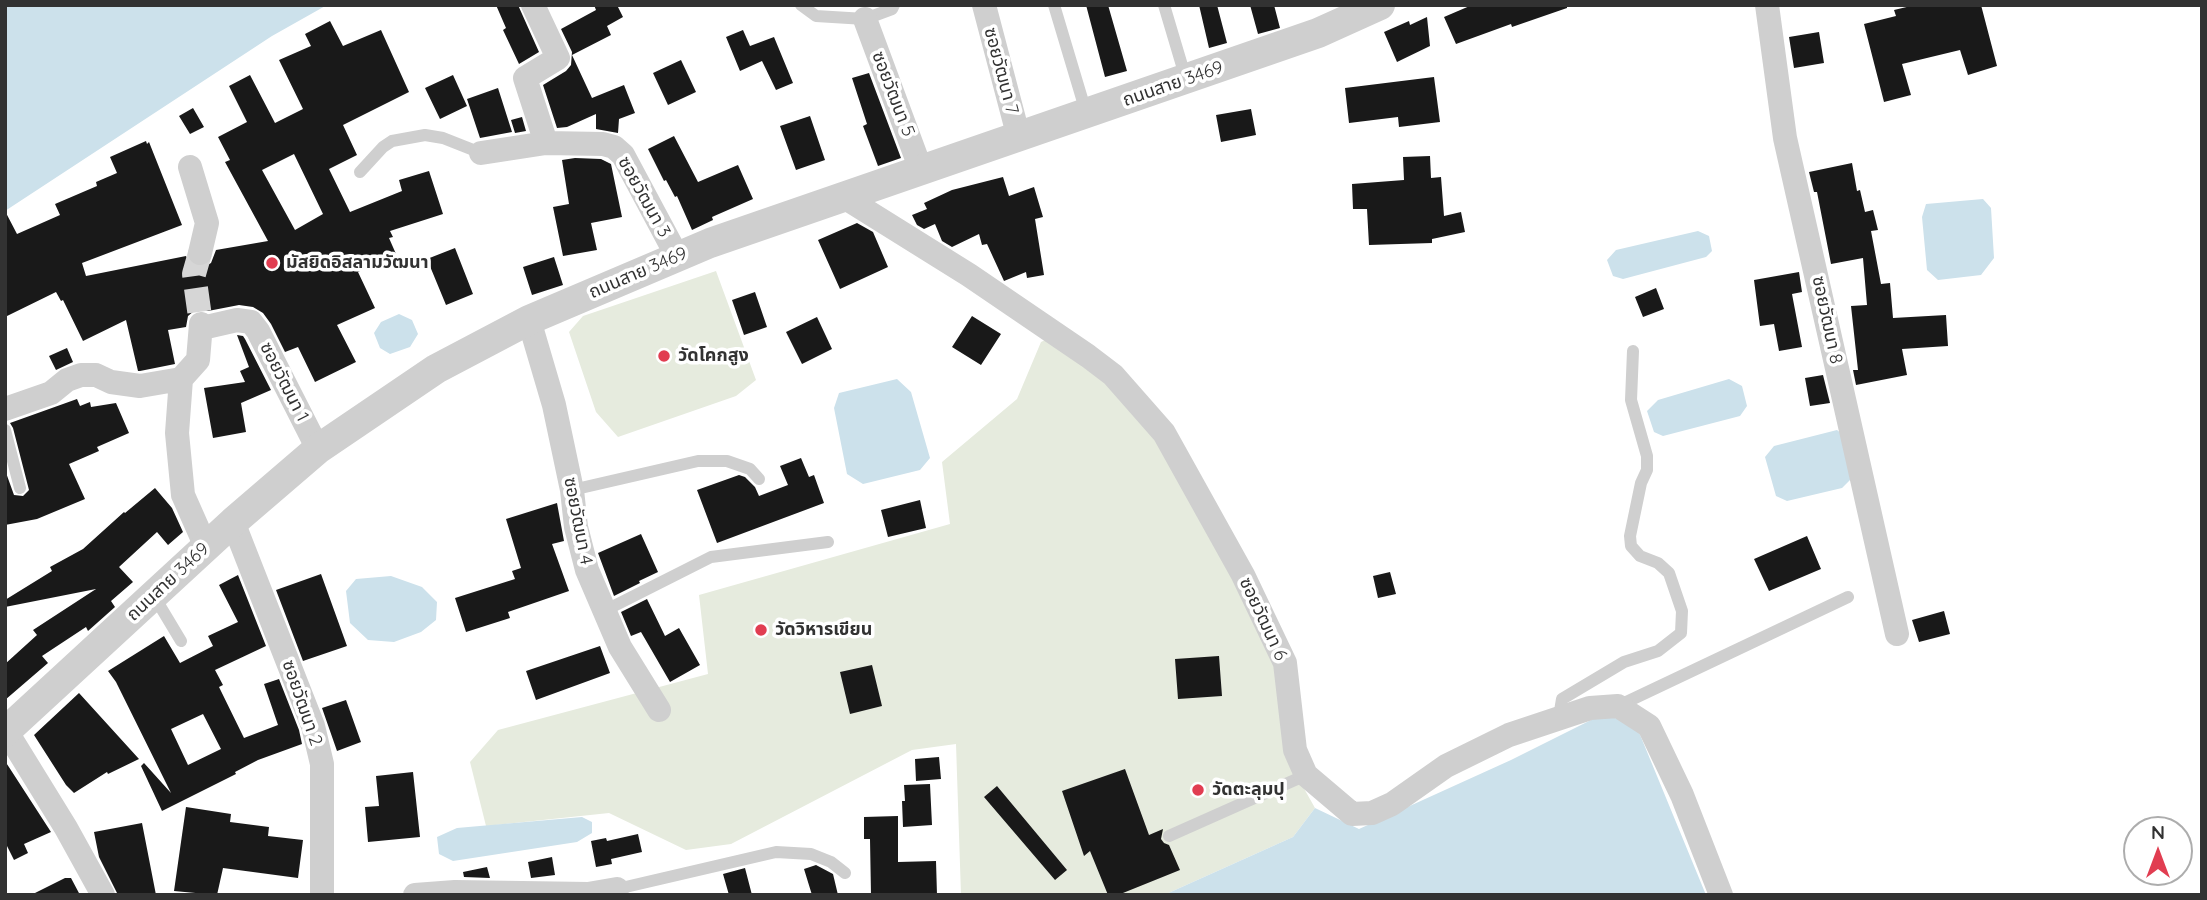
<!DOCTYPE html>
<meta charset="utf-8">
<style>
body{margin:0}
#map{position:relative;width:2207px;height:900px;overflow:hidden;background:#fff;font-family:Quicksand,sans-serif}
canvas{display:block}
.frame{position:absolute;inset:0;border:7px solid #323232;pointer-events:none}
.north{position:absolute;left:2123px;top:816px;width:70px;height:70px;box-sizing:border-box;background:#fff;border:2px solid #adadad;border-radius:50%;rotate:0deg;font-size:19px;font-weight:700;line-height:28px;text-align:center;color:#323232}
.north::after{content:'';display:block;margin:auto;width:24px;height:32px;background:#e13d51;clip-path:polygon(50% 0,100% 100%,50% 72%,0 100%)}
</style>
<div id="map">
<canvas width="2207" height="900"></canvas>
<div class="frame"></div>
<div class="north">N</div>
</div>
<script>
const context = document.querySelector('canvas').getContext('2d');
context.lineJoin = 'round';
function fill(path, color) { context.fillStyle = color; context.fill(path, 'evenodd'); }
const toPath = rows => new Path2D(rows.map(r => 'M' + r).join(''));
function stroke(path, color, width, dash) { context.strokeStyle = color; context.lineWidth = width; context.lineCap = dash ? 'butt' : 'round'; context.setLineDash(dash || []); context.stroke(path); }
function write(font, color, halo, rows, align = 'center') {
  context.font = font + ' Quicksand,"Noto Sans Thai",sans-serif'; context.lineWidth = 7; context.setLineDash([]); context.textBaseline = 'middle'; context.strokeStyle = halo; context.fillStyle = color; for (const [text, x, y, turn = 0] of rows) {
    context.save(); context.translate(x, y); context.rotate((+turn || 0) * Math.PI / 180); context.textAlign = isNaN(turn) ? turn : align; if (halo) context.strokeText(text, 0, 0); context.fillText(text, 0, 0); context.restore();
  }
}
fill(toPath([
 [716,271,756,380,736,396,618,437,596,412,569,332,583,316],
 [1051,337,1106,378,1162,444,1243,585,1280,682,1293,769,1315,808,1293,837,1164,895,961,895,956,744,912,750,731,844,686,850,609,813,486,826,470,762,498,730,708,674,699,595,950,524,942,462,1017,399,1041,342]
]), '#e6ebde');
fill(toPath([
 [5,5,327,5,272,36,5,211],
 [1983,199,1991,208,1994,258,1981,275,1938,280,1927,270,1922,217,1926,204],
 [1698,231,1709,236,1712,251,1706,257,1623,279,1613,276,1607,260,1616,250],
 [399,314,412,320,418,334,410,347,390,354,380,348,374,333,381,322],
 [897,379,911,392,930,458,920,470,863,484,847,474,834,408,839,393],
 [1729,379,1742,386,1747,406,1740,416,1663,436,1654,432,1647,411,1658,400],
 [1837,430,1843,435,1853,477,1842,488,1787,501,1776,496,1765,457,1774,446],
 [391,576,422,587,437,602,436,620,421,632,394,642,368,640,350,623,346,591,356,579],
 [1603,714,1636,725,1706,895,1164,895,1293,837,1315,808,1359,829,1511,760],
 [582,817,592,822,592,833,577,842,453,861,439,854,437,837,457,828]
]), '#cce1eb');
fill(toPath([
 [496,5,518,5,539,52,519,64,503,30,506,28],
 [594,5,617,5,623,17,607,26,611,35,572,55,592,98,624,85,635,113,619,119,618,133,596,129,596,114,567,127,557,128,543,85,566,71,571,65,572,52,561,29,596,10],
 [1086,5,1108,5,1127,71,1105,77],
 [1199,5,1217,5,1227,43,1209,48],
 [1250,5,1274,5,1280,28,1258,34],
 [1472,5,1567,5,1567,8,1512,27,1511,24,1456,44,1444,17],
 [1915,5,1981,5,1997,66,1968,75,1960,50,1902,64,1911,95,1884,102,1864,24,1896,16,1894,10],
 [1427,17,1430,46,1397,62,1384,32,1409,21,1410,25],
 [330,21,343,46,381,30,409,92,343,125,357,155,329,169,350,212,402,191,399,180,429,171,443,214,390,231,393,237,389,238,396,254,358,272,375,308,337,325,356,362,315,382,298,347,285,352,271,324,263,313,253,307,239,305,208,311,202,309,194,311,188,316,186,327,168,330,175,364,140,371,138,371,126,320,83,341,63,300,61,301,56,292,5,317,5,211,17,234,60,215,55,204,97,186,96,182,117,173,110,157,146,141,147,144,149,142,182,225,82,263,86,276,186,256,190,264,197,268,204,267,211,263,216,250,268,241,225,162,230,160,218,137,247,122,229,86,250,75,275,123,303,109,279,60,311,46,305,34],
 [294,154,323,214,295,230,262,170],
 [743,30,750,46,774,37,793,83,776,90,762,61,740,71,726,37],
 [1819,32,1824,63,1794,68,1789,37],
 [681,60,696,92,668,105,653,73],
 [869,73,901,158,878,166,863,126,867,124,852,78],
 [453,75,467,106,440,119,425,88],
 [1434,77,1440,122,1399,127,1398,117,1349,123,1345,88],
 [498,88,512,132,480,138,467,99],
 [193,108,204,127,190,134,179,116],
 [1251,109,1256,135,1221,142,1216,115],
 [810,116,825,160,796,170,780,126],
 [522,117,526,131,515,133,511,120],
 [674,136,698,182,738,165,753,199,712,217,713,220,692,230,677,196,675,197,666,180,664,181,648,149],
 [1430,156,1431,178,1441,177,1444,216,1461,212,1465,232,1432,239,1432,243,1369,245,1367,209,1353,209,1352,184,1404,180,1403,157],
 [575,158,601,159,611,164,622,217,591,223,597,250,563,256,553,207,569,204,562,160],
 [1852,163,1857,191,1860,190,1865,212,1873,210,1878,230,1871,231,1881,284,1890,283,1893,318,1946,315,1948,346,1902,349,1907,375,1856,385,1853,370,1858,370,1851,306,1867,305,1863,258,1831,264,1817,192,1814,192,1809,172],
 [1003,177,1009,196,1034,187,1043,217,1035,219,1044,275,1027,278,1026,272,1004,281,987,244,982,245,979,234,952,247,942,241,935,224,924,229,917,225,912,215,927,209,924,203,952,190],
 [857,223,873,232,888,267,840,289,818,240],
 [455,248,473,294,446,305,427,259],
 [554,257,563,285,532,295,523,267],
 [1799,272,1802,292,1792,294,1802,347,1779,351,1774,324,1760,326,1754,280],
 [1656,288,1664,309,1643,317,1635,297],
 [755,292,767,327,744,335,732,300],
 [972,316,1001,334,981,365,952,347],
 [817,317,832,349,802,364,786,332],
 [237,335,243,336,245,339,271,390,241,403,246,432,213,438,204,388,245,382,240,371,249,367],
 [67,348,73,362,56,370,49,356],
 [1823,375,1830,403,1810,406,1805,378],
 [77,399,80,406,90,402,91,407,116,403,129,433,97,447,99,451,69,464,85,499,37,519,5,525,5,470,14,495,23,496,29,490,13,428,10,423],
 [801,458,809,477,814,475,824,503,717,543,697,490,739,475,745,477,755,487,759,496,788,485,780,466],
 [155,488,172,508,183,532,168,545,157,532,119,567,133,582,111,601,115,607,88,631,86,627,42,656,48,663,5,700,5,664,37,635,33,630,96,589,5,607,5,600,52,571,50,567,83,549,124,512,125,513],
 [920,500,926,528,888,537,881,510],
 [557,503,564,541,552,544,569,591,508,612,510,618,466,632,455,598,515,579,512,571,521,568,506,519],
 [641,534,658,572,639,581,640,583,614,596,598,553],
 [1807,536,1821,569,1769,591,1754,559],
 [1390,572,1396,594,1378,598,1373,576],
 [321,574,347,646,303,661,276,590],
 [238,575,266,646,215,670,223,685,219,687,244,738,278,725,264,684,279,679,299,730,302,744,258,760,235,772,236,774,162,811,141,766,144,763,171,793,116,682,108,671,164,636,180,663,213,646,208,636,238,622,219,585],
 [203,714,221,749,188,765,171,729],
 [647,599,665,636,679,628,700,665,670,682,641,632,631,636,621,612],
 [1944,611,1950,634,1919,642,1912,620],
 [600,646,610,673,536,700,526,671],
 [1219,656,1222,696,1178,699,1175,659],
 [872,665,882,706,850,714,840,672],
 [79,693,139,759,108,774,107,772,74,793,66,785,34,735],
 [346,700,361,742,337,751,322,708],
 [939,757,941,779,916,781,915,759],
 [5,761,51,832,24,844,28,853,14,860,5,842],
 [1125,769,1149,835,1163,829,1161,839,1164,843,1169,845,1180,870,1118,895,1108,895,1090,851,1084,856,1062,791],
 [413,772,420,837,368,842,365,807,379,806,376,776],
 [930,784,932,825,903,827,902,801,905,801,904,785],
 [997,786,1067,870,1055,880,984,797],
 [186,807,231,814,230,822,269,827,268,836,303,840,298,878,223,868,217,895,174,891],
 [898,816,898,862,936,861,937,895,871,895,870,839,864,839,864,817],
 [142,823,156,895,118,895,99,857,94,832],
 [638,834,642,852,611,859,612,864,596,867,591,841,606,838,607,841],
 [552,857,555,875,531,878,528,862],
 [816,865,833,874,838,895,812,895,804,869],
 [487,867,490,878,464,877,463,872],
 [745,868,752,895,729,895,723,874],
 [65,878,71,878,80,895,31,895]
]), '#191919');
stroke(toPath([
 [200,253,194,274,201,324]
]), '#d6d6d6', 24, [24, 12]);
stroke(toPath([
 [801,5,816,16,865,19,892,9,894,5],
 [1054,5,1086,112],
 [1164,5,1186,79],
 [360,172,383,147,392,141,425,135,443,138,481,153],
 [5,430,20,488],
 [572,490,698,461,727,461,750,469,759,479],
 [154,596,181,641],
 [604,611,711,557,828,542],
 [1618,706,1848,597],
 [1559,717,1562,699,1624,662,1658,651,1681,633,1682,611,1669,573,1658,563,1640,556,1631,546,1630,536,1641,483,1647,470,1647,456,1631,400,1633,351],
 [1169,836,1306,775],
 [618,892,617,889,776,852,811,854,831,862,845,873]
]), '#cfcfcf', 12);
stroke(toPath([
 [533,5,558,58,525,78,546,143],
 [984,5,1019,138],
 [1767,5,1785,138,1897,634],
 [865,19,921,170],
 [481,153,546,143,603,144,614,147,623,155,677,256],
 [190,167,207,223,200,253],
 [844,197,969,275,1088,356,1113,375,1164,433,1243,575,1285,663,1295,750,1306,775,1352,814,1372,813,1392,804,1446,766,1509,735,1590,708,1618,706,1649,726,1682,795,1721,895],
 [529,320,554,405,572,490,576,527,587,570,620,647,659,710],
 [201,324,198,360,181,379,177,433,183,495,206,547],
 [202,328,237,320,251,322,258,331,318,449],
 [5,409,51,393,67,380,81,375,96,375,111,382,140,386,181,379],
 [233,522,313,726,322,764,322,895],
 [5,729,66,828,103,895],
 [415,895,455,892,588,894,617,889]
]), '#cfcfcf', 24);
stroke(toPath([
 [5,732,233,522,318,449,436,369,529,320,710,243,1318,33,1380,5]
]), '#cfcfcf', 30);
for (const [x, y, r, color] of [
 [272,263,7,"#e13d51"],
 [664,356,7,"#e13d51"],
 [761,630,7,"#e13d51"],
 [1198,790,7,"#e13d51"]
]) { const dot = new Path2D(); dot.arc(x, y, r, 0, 2 * Math.PI); context.fillStyle = color; context.fill(dot); stroke(dot, '#fff', 2.5); }
write('18px', '#323232', '#fff', [
 ["ซอยวัฒนา 7",1001,71,75],
 ["ถนนสาย 3469",1173,84,-19],
 ["ซอยวัฒนา 5",893,94,69],
 ["ซอยวัฒนา 3",644,197,61],
 ["ถนนสาย 3469",638,273,-23],
 ["ซอยวัฒนา 8",1827,320,78],
 ["ซอยวัฒนา 1",284,382,63],
 ["ซอยวัฒนา 4",578,521,79],
 ["ถนนสาย 3469",168,582,-43],
 ["ซอยวัฒนา 6",1263,619,65],
 ["ซอยวัฒนา 2",302,703,71]
]);
write('bold 18px', '#323232', '#fff', [
 ["มัสยิดอิสลามวัฒนา",286,263],
 ["วัดโคกสูง",678,356],
 ["วัดวิหารเขียน",775,630],
 ["วัดตะลุมปุ",1212,790]
], 'left');
</script>
